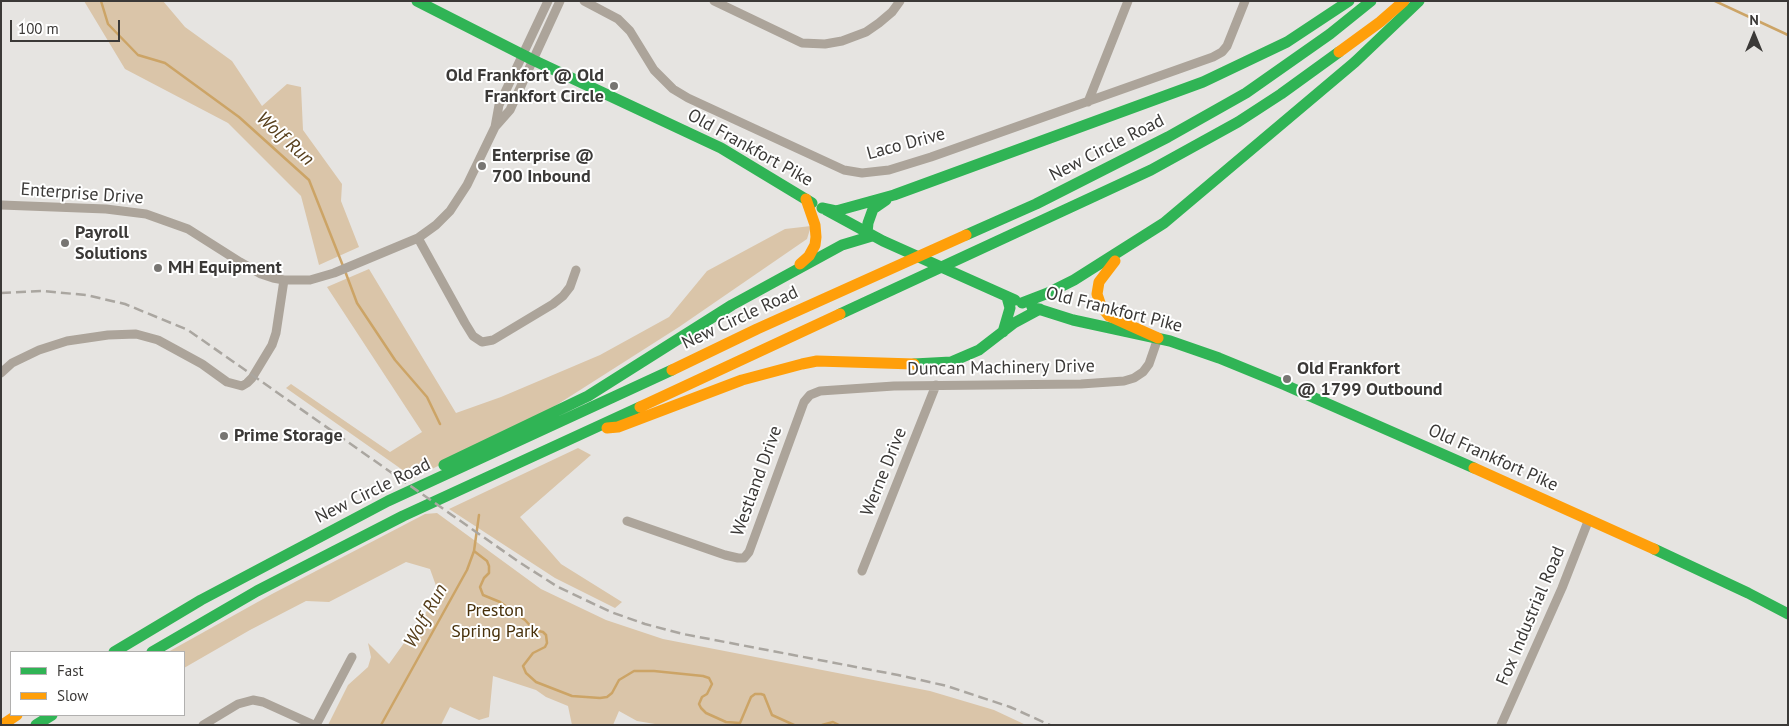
<!DOCTYPE html>
<style>
body{margin:0}
#map{position:relative;width:1789px;height:726px;overflow:hidden;background:#e6e4e1;font-family:"PT Sans",sans-serif}
canvas{display:block}
.frame{position:absolute;inset:0;border:2px solid #3b3937;pointer-events:none}
.legend{position:absolute;left:10px;top:651px;width:175px;height:65px;box-sizing:border-box;background:#fff;border:1px solid #b1b0af;margin:0;padding:6px 9px;list-style:none;font-size:15px;color:#3b3937}
.legend li{display:flex;align-items:center;gap:10px;height:25px}
.legend b{width:25px;border:1px solid #b1b0af}
.north{position:absolute;left:1729px;top:10px;width:50px;height:50px;-webkit-text-stroke:4px #fff;paint-order:stroke;rotate:0deg;font-size:14px;font-weight:700;line-height:20px;text-align:center;color:#3b3937}
.north::after{content:'';display:block;margin:auto;width:18px;height:22px;background:#3b3937;clip-path:polygon(50% 0,100% 100%,50% 72%,0 100%)}
.scale{position:absolute;left:10px;top:20px;width:110px;height:22px;box-sizing:border-box;border:2px solid #3b3937;border-top:0;padding-left:6px;font-size:15px;line-height:18px;white-space:nowrap;color:#3b3937;-webkit-text-stroke:4px #fff;paint-order:stroke}
</style>
<div id="map">
<canvas width="1789" height="726"></canvas>
<div class="frame"></div>
<ul class="legend">
<li><b style="height:6px;background:#30b455"></b>Fast</li>
<li><b style="height:6px;background:#ff9f0a"></b>Slow</li>
</ul>
<div class="north">N</div>
<div class="scale">100 m</div>
</div>
<script>
const context = document.querySelector('canvas').getContext('2d');
context.lineJoin = 'round';
function fill(path, color) { context.fillStyle = color; context.fill(path, 'evenodd'); }
const toPath = rows => new Path2D(rows.map(r => 'M' + r).join(''));
function stroke(path, color, width, dash) { context.strokeStyle = color; context.lineWidth = width; context.lineCap = dash ? 'butt' : 'round'; context.setLineDash(dash || []); context.stroke(path); }
function write(font, color, halo, rows, align = 'center') {
  context.font = font + ' "PT Sans",sans-serif'; context.lineWidth = 4; context.setLineDash([]); context.textBaseline = 'middle'; context.strokeStyle = halo; context.fillStyle = color; for (const [text, x, y, turn = 0] of rows) {
    context.save(); context.translate(x, y); context.rotate((+turn || 0) * Math.PI / 180); context.textAlign = isNaN(turn) ? turn : align; if (halo) context.strokeText(text, 0, 0); context.fillText(text, 0, 0); context.restore();
  }
}
fill(toPath([
 [84,1,163,1,185,27,232,61,262,106,287,84,301,87,303,130,342,184,341,201,359,247,319,265,301,196,228,123,125,69],
 [811,226,807,239,679,327,544,413,414,478,286,388,291,384,390,452,422,432,327,287,369,269,456,413,501,397,600,355,669,317,707,271,785,229],
 [578,448,591,455,520,517,561,564,622,602,615,608,555,578,449,509],
 [437,513,541,589,606,620,663,639,930,691,994,710,1026,725,661,725,637,721,619,711,613,725,572,725,568,706,546,697,536,690,493,676,489,717,479,720,450,707,441,725,328,725,348,685,368,667,371,657,368,643,389,664,439,594,430,569,406,562,329,602,306,601,250,630,184,668,184,652,168,652,272,594,425,514]
]), '#dac5a9');
stroke(toPath([
 [101,1,108,24,138,55,165,63,239,117,309,180,343,266],
 [1715,1,1788,35],
 [345,271,357,303,395,360,427,397,440,424],
 [474,551,487,561,489,566,489,573,484,578,480,587,483,595,500,602,525,620,534,630,543,632,546,635,547,643,545,647,533,653,523,666,526,673,536,682,572,696,600,698,607,697,612,693,619,680,634,671,654,671,703,676,709,678,712,684,707,694,702,697,699,704,701,708,706,713,726,722,740,723,751,697,755,694,761,694,764,695,772,715,794,725],
 [381,725,467,570,474,551,479,515],
 [822,725,833,722,839,725]
]), '#cca466', 2.5);
stroke(toPath([
 [584,1,618,19,630,31,654,70,673,89,688,98,844,170,862,173,889,170,931,157,1213,57,1222,52,1227,46,1245,1],
 [714,1,802,43,825,44,842,41,866,32,879,23,892,12,900,1],
 [1088,102,1128,1],
 [495,127,499,105,548,1],
 [1,205,106,209,146,214,188,229,240,262,261,274,273,278,284,280,310,280,334,273,418,238,436,225,450,211,467,185,495,127,510,110,560,1],
 [418,238,465,323,473,336,482,342,493,340,553,304,563,296,570,287,576,270],
 [1,373,12,363,39,350,67,341,108,335,136,334,158,340,202,364,227,382,242,386,247,383,252,378,272,345,276,333,284,280],
 [627,521,725,555,738,558,744,558,749,552,804,402,810,395,820,391,894,386,1081,384,1124,381,1134,378,1143,372,1149,364,1158,338],
 [862,571,936,385],
 [203,725,238,704,253,700,263,702,314,725],
 [316,725,352,657],
 [1501,725,1562,588,1589,519]
]), '#aca49a', 9);
stroke(toPath([
 [417,1,533,60,721,148,812,203],
 [822,208,836,211,894,195,1203,82,1287,42,1349,1],
 [826,210,883,241,1015,300],
 [867,233,868,223,873,209,886,200],
 [966,235,1036,204,1168,137,1246,93,1330,34,1371,1],
 [1022,303,1048,293,1074,280,1164,223,1355,62,1419,1],
 [1032,307,1073,320,1170,341,1219,358,1285,385,1474,468],
 [840,314,1151,170,1238,122,1281,94,1339,52],
 [1003,332,1010,308,1007,297],
 [914,364,951,362,979,350,1014,323,1040,309],
 [444,465,588,396,732,305,842,245,872,236],
 [1654,549,1748,593,1788,614],
 [114,652,201,600,388,501,672,370],
 [152,652,257,591,403,516,640,407],
 [36,725,52,715]
]), '#30b455', 11);
stroke(toPath([
 [1339,52,1380,22,1404,1],
 [1115,261,1099,282,1097,294,1101,306,1109,316,1158,338],
 [800,264,809,256,815,245,816,237,815,225,806,199],
 [672,370,757,329,966,235],
 [640,407,840,314],
 [607,428,618,427,742,380,802,364,817,361,914,364],
 [1474,468,1654,549],
 [2,725,17,715]
]), '#ff9f0a', 11);
stroke(toPath([
 [1,293,42,291,86,295,125,304,188,330,519,562,558,587,611,612,645,624,683,634,898,675,947,686,1010,707,1050,725]
]), '#aaa6a0', 2.5, [10, 5]);
for (const [x, y, r, color] of [
 [614,86,5,"#777572"],
 [482,166,5,"#777572"],
 [65,243,5,"#777572"],
 [158,268,5,"#777572"],
 [1287,379,5,"#777572"],
 [224,436,5,"#777572"]
]) { const dot = new Path2D(); dot.arc(x, y, r, 0, 2 * Math.PI); context.fillStyle = color; context.fill(dot); stroke(dot, '#fff', 2); }
write('bold 18px', '#3b3937', '#fff', [
 ["Old Frankfort @ Old",604,76,"right"],
 ["Frankfort Circle",604,97,"right"],
 ["Enterprise @",492,156],
 ["700 Inbound",492,177],
 ["Payroll",75,233],
 ["Solutions",75,254],
 ["MH Equipment",168,268],
 ["Old Frankfort",1297,369],
 ["@ 1799 Outbound",1297,390],
 ["Prime Storage",234,436]
], 'left');
write('18px', '#3b3937', '#fff', [
 ["Laco Drive",906,144,-15],
 ["Old Frankfort Pike",750,148,29],
 ["New Circle Road",1107,148,-27],
 ["Enterprise Drive",82,194,4],
 ["Old Frankfort Pike",1114,310,14],
 ["New Circle Road",740,318,-25],
 ["Duncan Machinery Drive",1001,368,-1],
 ["Old Frankfort Pike",1493,458,24],
 ["Werne Drive",884,472,-68],
 ["Westland Drive",757,481,-70],
 ["New Circle Road",373,491,-26],
 ["Fox Industrial Road",1531,616,-67]
]);
write('18px', '#47300a', '#fff', [
 ["Preston",495,611],
 ["Spring Park",495,632]
]);
write('italic 19px', '#58401d', '#fff', [
 ["Wolf Run",285,139,42],
 ["Wolf Run",426,616,-61]
]);
</script>
